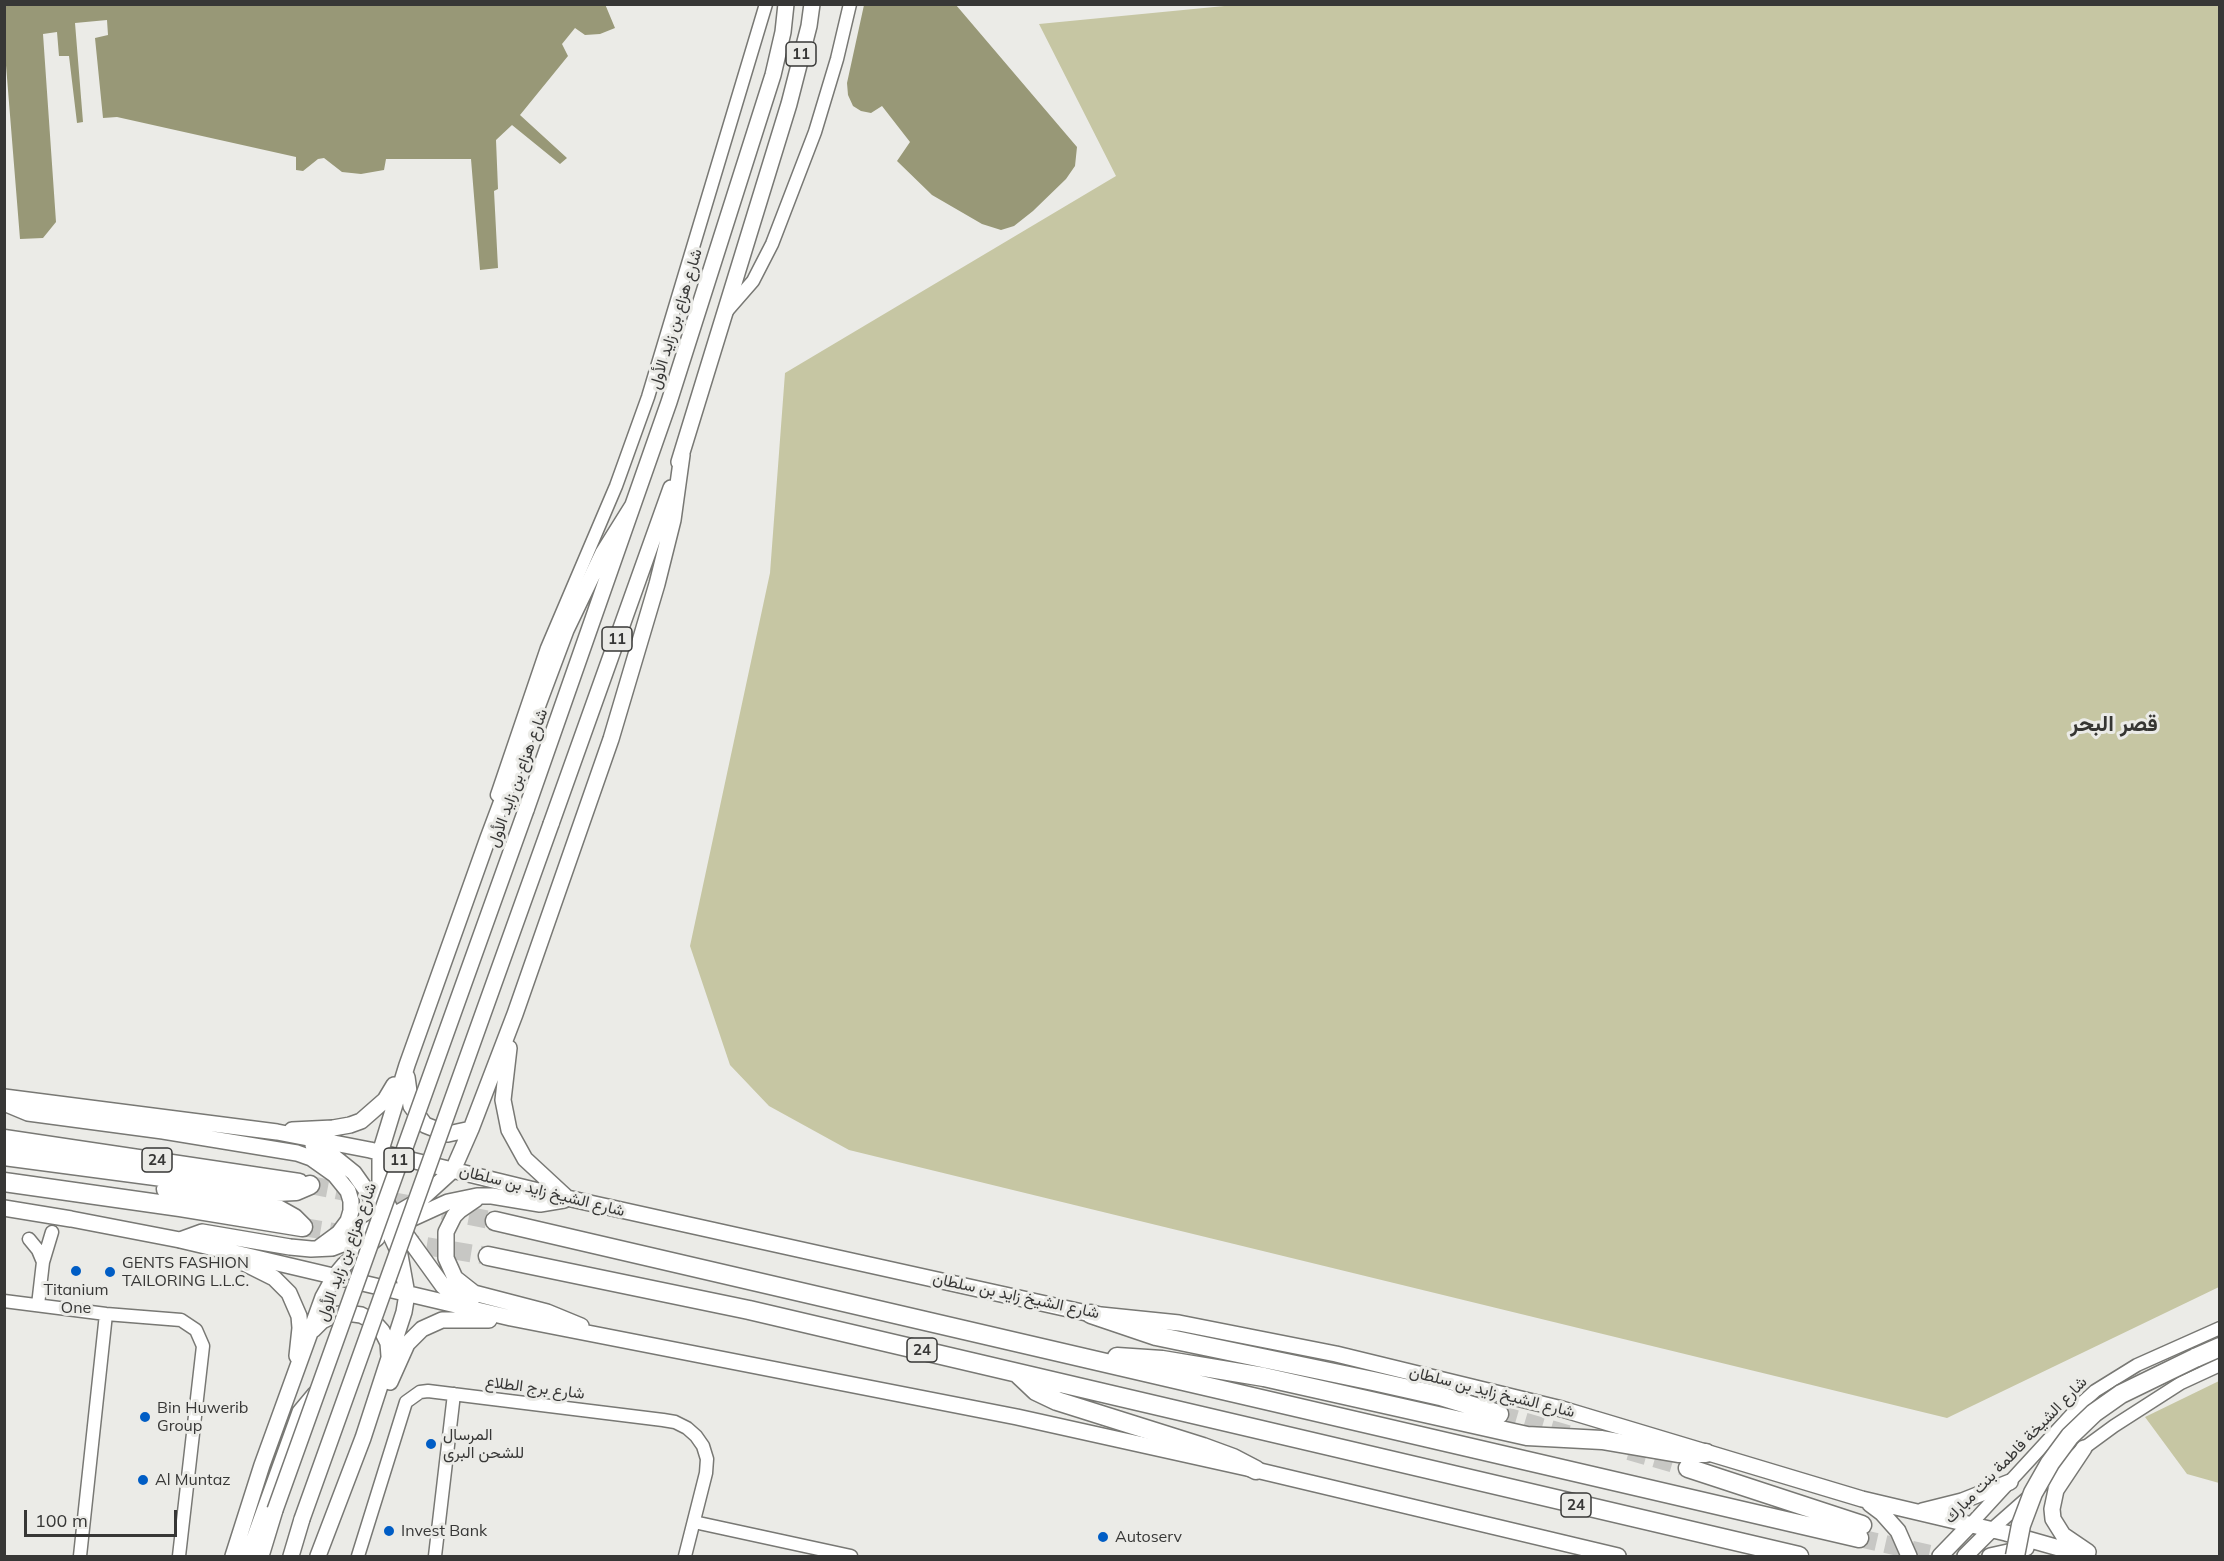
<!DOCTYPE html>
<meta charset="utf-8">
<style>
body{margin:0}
#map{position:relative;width:2224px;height:1561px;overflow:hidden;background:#ebebe7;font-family:Mulish,sans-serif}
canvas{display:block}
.frame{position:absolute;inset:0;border:6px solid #373736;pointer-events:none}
.scale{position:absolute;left:24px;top:1510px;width:153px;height:27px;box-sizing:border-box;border:3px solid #373736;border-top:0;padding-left:8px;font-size:18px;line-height:21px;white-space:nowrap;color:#373736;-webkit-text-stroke:4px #ebebe7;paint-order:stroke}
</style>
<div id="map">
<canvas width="2224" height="1561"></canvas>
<div class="frame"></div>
<div class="scale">100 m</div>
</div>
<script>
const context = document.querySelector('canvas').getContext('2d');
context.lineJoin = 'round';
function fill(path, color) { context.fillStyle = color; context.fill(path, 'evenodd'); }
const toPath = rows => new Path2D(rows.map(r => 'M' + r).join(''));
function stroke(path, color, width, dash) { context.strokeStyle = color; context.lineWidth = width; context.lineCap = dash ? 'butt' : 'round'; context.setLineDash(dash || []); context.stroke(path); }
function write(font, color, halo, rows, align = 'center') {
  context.font = font + ' Mulish,Vazirmatn,sans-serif'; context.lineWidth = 6; context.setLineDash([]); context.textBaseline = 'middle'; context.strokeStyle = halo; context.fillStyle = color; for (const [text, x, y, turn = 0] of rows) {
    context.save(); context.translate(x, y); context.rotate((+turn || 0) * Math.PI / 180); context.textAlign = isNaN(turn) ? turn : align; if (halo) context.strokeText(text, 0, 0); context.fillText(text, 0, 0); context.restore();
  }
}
fill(toPath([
 [1245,4,2219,5,2219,1287,1947,1418,849,1150,769,1106,730,1065,690,946,770,573,785,373,1116,176,1039,24],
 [2219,1381,2219,1483,2187,1474,2145,1417]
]), '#c6c6a3');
fill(toPath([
 [605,4,615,28,600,34,585,35,575,28,562,44,568,56,520,115,567,158,560,164,512,125,496,140,498,189,494,191,498,268,480,270,471,159,386,159,384,170,361,174,342,172,324,158,318,159,303,171,296,170,296,157,117,117,103,118,95,38,108,35,107,20,75,23,83,122,77,123,69,56,59,56,57,32,43,34,56,222,43,238,20,239,5,53,5,5],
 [864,5,956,5,1077,147,1075,166,1066,179,1033,211,1014,226,1001,230,982,224,932,195,897,161,910,142,882,106,871,113,861,111,853,106,848,95,847,83]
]), '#989877');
stroke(toPath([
 [310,1185,495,1221],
 [303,1227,352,1235],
 [400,1242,488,1256],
 [1499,1414,1571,1435],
 [1629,1451,1688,1468],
 [1859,1538,1939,1556]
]), '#c7c7c4', 18, [18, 9]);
const minor = toPath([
 [726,312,753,281,772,244,815,132,837,59,850,4],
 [497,795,547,648,616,486,648,397,766,4],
 [29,1239,38,1250,43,1262],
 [4,1301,106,1314,181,1320,196,1330,203,1346,179,1556],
 [38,1305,43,1262,52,1232],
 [694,1522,851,1556],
 [1969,1526,2083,1402,2095,1391,2137,1365,2220,1328],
 [1991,1530,2084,1448,2114,1426,2181,1383,2220,1365],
 [80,1556,106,1314],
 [358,1556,406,1402,420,1392,428,1391,663,1420,675,1422,687,1428,696,1436,703,1446,707,1459,706,1473,685,1556],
 [435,1556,454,1394]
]);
const major = toPath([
 [679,462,789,104,809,26,812,4],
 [526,810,669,402,773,75,783,32,786,4],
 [551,824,671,488],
 [509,1048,503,1100,509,1130,525,1159,565,1196],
 [407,1077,411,1106,425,1125,448,1134,471,1129],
 [4,1097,277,1132,370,1150,567,1198,1091,1314,1179,1323,1336,1354,1562,1409,1862,1499,2006,1533,2087,1556],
 [4,1103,28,1113,163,1131,297,1153,311,1158,335,1175,348,1191,351,1201,351,1211,348,1221,339,1233,320,1247],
 [292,1130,333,1128,350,1125,361,1121,385,1100,394,1085],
 [313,1145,328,1152,354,1173,376,1204,400,1255,407,1294,404,1312,363,1438,318,1556],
 [476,1199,460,1210,454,1216,446,1232,446,1258,455,1278,474,1293,547,1312,581,1326],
 [4,1208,71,1219,180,1240,511,1318,1017,1417,1256,1470,1618,1556],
 [402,1223,448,1202,477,1196,492,1196,540,1204,564,1200],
 [180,1240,202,1232,290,1247,311,1249,332,1248,350,1241,420,1200,453,1170,471,1129,515,1014,611,739,657,584,673,520,682,455],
 [236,1259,274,1278,289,1293,299,1316,300,1328,297,1356],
 [471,1303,457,1297,443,1286,399,1225,388,1205,380,1186,380,1153,407,1065,488,838,566,630,603,553,633,505],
 [313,1330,322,1321,334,1315,347,1313,361,1315,373,1321,382,1331,388,1343,389,1356],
 [390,1382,407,1344,422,1329,442,1320,489,1320],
 [2084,1448,2056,1490,2052,1509,2053,1519,2063,1535,2088,1552],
 [1870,1504,1882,1513,1898,1531,1909,1556],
 [1922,1511,1962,1501,2010,1482],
 [233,1556,262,1465,323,1297,334,1277,344,1265,377,1238],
 [248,1556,300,1412,315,1394],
 [261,1556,275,1510],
 [291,1556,302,1519],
 [1940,1556,1969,1526],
 [1965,1556,1991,1530],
 [1990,1556,2026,1548]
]);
const highway = toPath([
 [4,1139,299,1183],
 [4,1156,276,1192,296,1191,310,1185],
 [4,1182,180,1207,302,1227],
 [166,1189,278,1209,294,1218,303,1227],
 [495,1221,1859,1538],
 [488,1256,749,1310,1799,1556],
 [1091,1314,1156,1336,1373,1381,1440,1396,1499,1414],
 [1117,1357,1162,1360,1264,1377,1527,1436,1602,1440,1678,1453,1706,1453],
 [2195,1358,2220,1347],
 [1018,1374,1036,1391,1057,1401,1203,1447,1233,1458,1256,1470],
 [1688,1468,1862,1525]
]);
stroke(minor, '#787874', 15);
stroke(major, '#787874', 18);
stroke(highway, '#787874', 21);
stroke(minor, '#fff', 12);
stroke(major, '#fff', 15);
stroke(highway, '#fff', 18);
const majorBridge = toPath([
 [275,1510,526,810],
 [302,1519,551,824]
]);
const highwayBridge = toPath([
 [2015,1556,2021,1525,2033,1493,2050,1463,2070,1436,2094,1413,2121,1394,2195,1358]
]);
stroke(majorBridge, '#787874', 18, []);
stroke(highwayBridge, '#787874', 21, []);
stroke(majorBridge, '#fff', 15);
stroke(highwayBridge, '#fff', 18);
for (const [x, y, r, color] of [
 [76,1271,6,"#005dc5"],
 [110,1272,6,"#005dc5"],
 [145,1417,6,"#005dc5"],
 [431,1444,6,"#005dc5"],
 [143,1480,6,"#005dc5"],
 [389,1531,6,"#005dc5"],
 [1103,1537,6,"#005dc5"]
]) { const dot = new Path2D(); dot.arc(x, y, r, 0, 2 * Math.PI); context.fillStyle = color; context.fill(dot); stroke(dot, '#ebebe7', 2); }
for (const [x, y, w] of [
 [801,54,30],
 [617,639,30],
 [157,1160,30],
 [399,1160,30],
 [922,1350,30],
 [1576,1505,30]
]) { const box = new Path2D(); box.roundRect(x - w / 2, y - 12, w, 24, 4.5); context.fillStyle = '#ebebe7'; context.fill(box); stroke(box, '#373736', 1.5); }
write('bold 15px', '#373736', null, [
 ["11",801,54],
 ["11",617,639],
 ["24",157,1160],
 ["11",399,1160],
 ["24",922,1350],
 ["24",1576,1505]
]);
write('16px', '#373736', '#ebebe7', [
 ["شارع هزاع بن زايد الأول",676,319,-73],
 ["شارع هزاع بن زايد الأول",518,778,-70],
 ["شارع الشيخ زايد بن سلطان",542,1191,14],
 ["شارع هزاع بن زايد الأول",347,1252,-70],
 ["شارع الشيخ زايد بن سلطان",1016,1296,12],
 ["شارع برج الطلاع",535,1388,7],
 ["شارع الشيخ زايد بن سلطان",1492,1392,14],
 ["شارع الشيخة فاطمة بنت مبارك",2016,1450,-46]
]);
write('16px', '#373736', '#ebebe7', [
 ["GENTS FASHION",122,1263],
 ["TAILORING L.L.C.",122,1281],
 ["Titanium",76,1290,"center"],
 ["One",76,1308,"center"],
 ["Bin Huwerib",157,1408],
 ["Group",157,1426],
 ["المرسال",443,1435],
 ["للشحن البرى",443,1453],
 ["Al Muntaz",155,1480],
 ["Invest Bank",401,1531],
 ["Autoserv",1115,1537]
], 'left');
write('bold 22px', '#363633', '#ebebe7', [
 ["قصر البحر",2114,724]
]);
</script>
